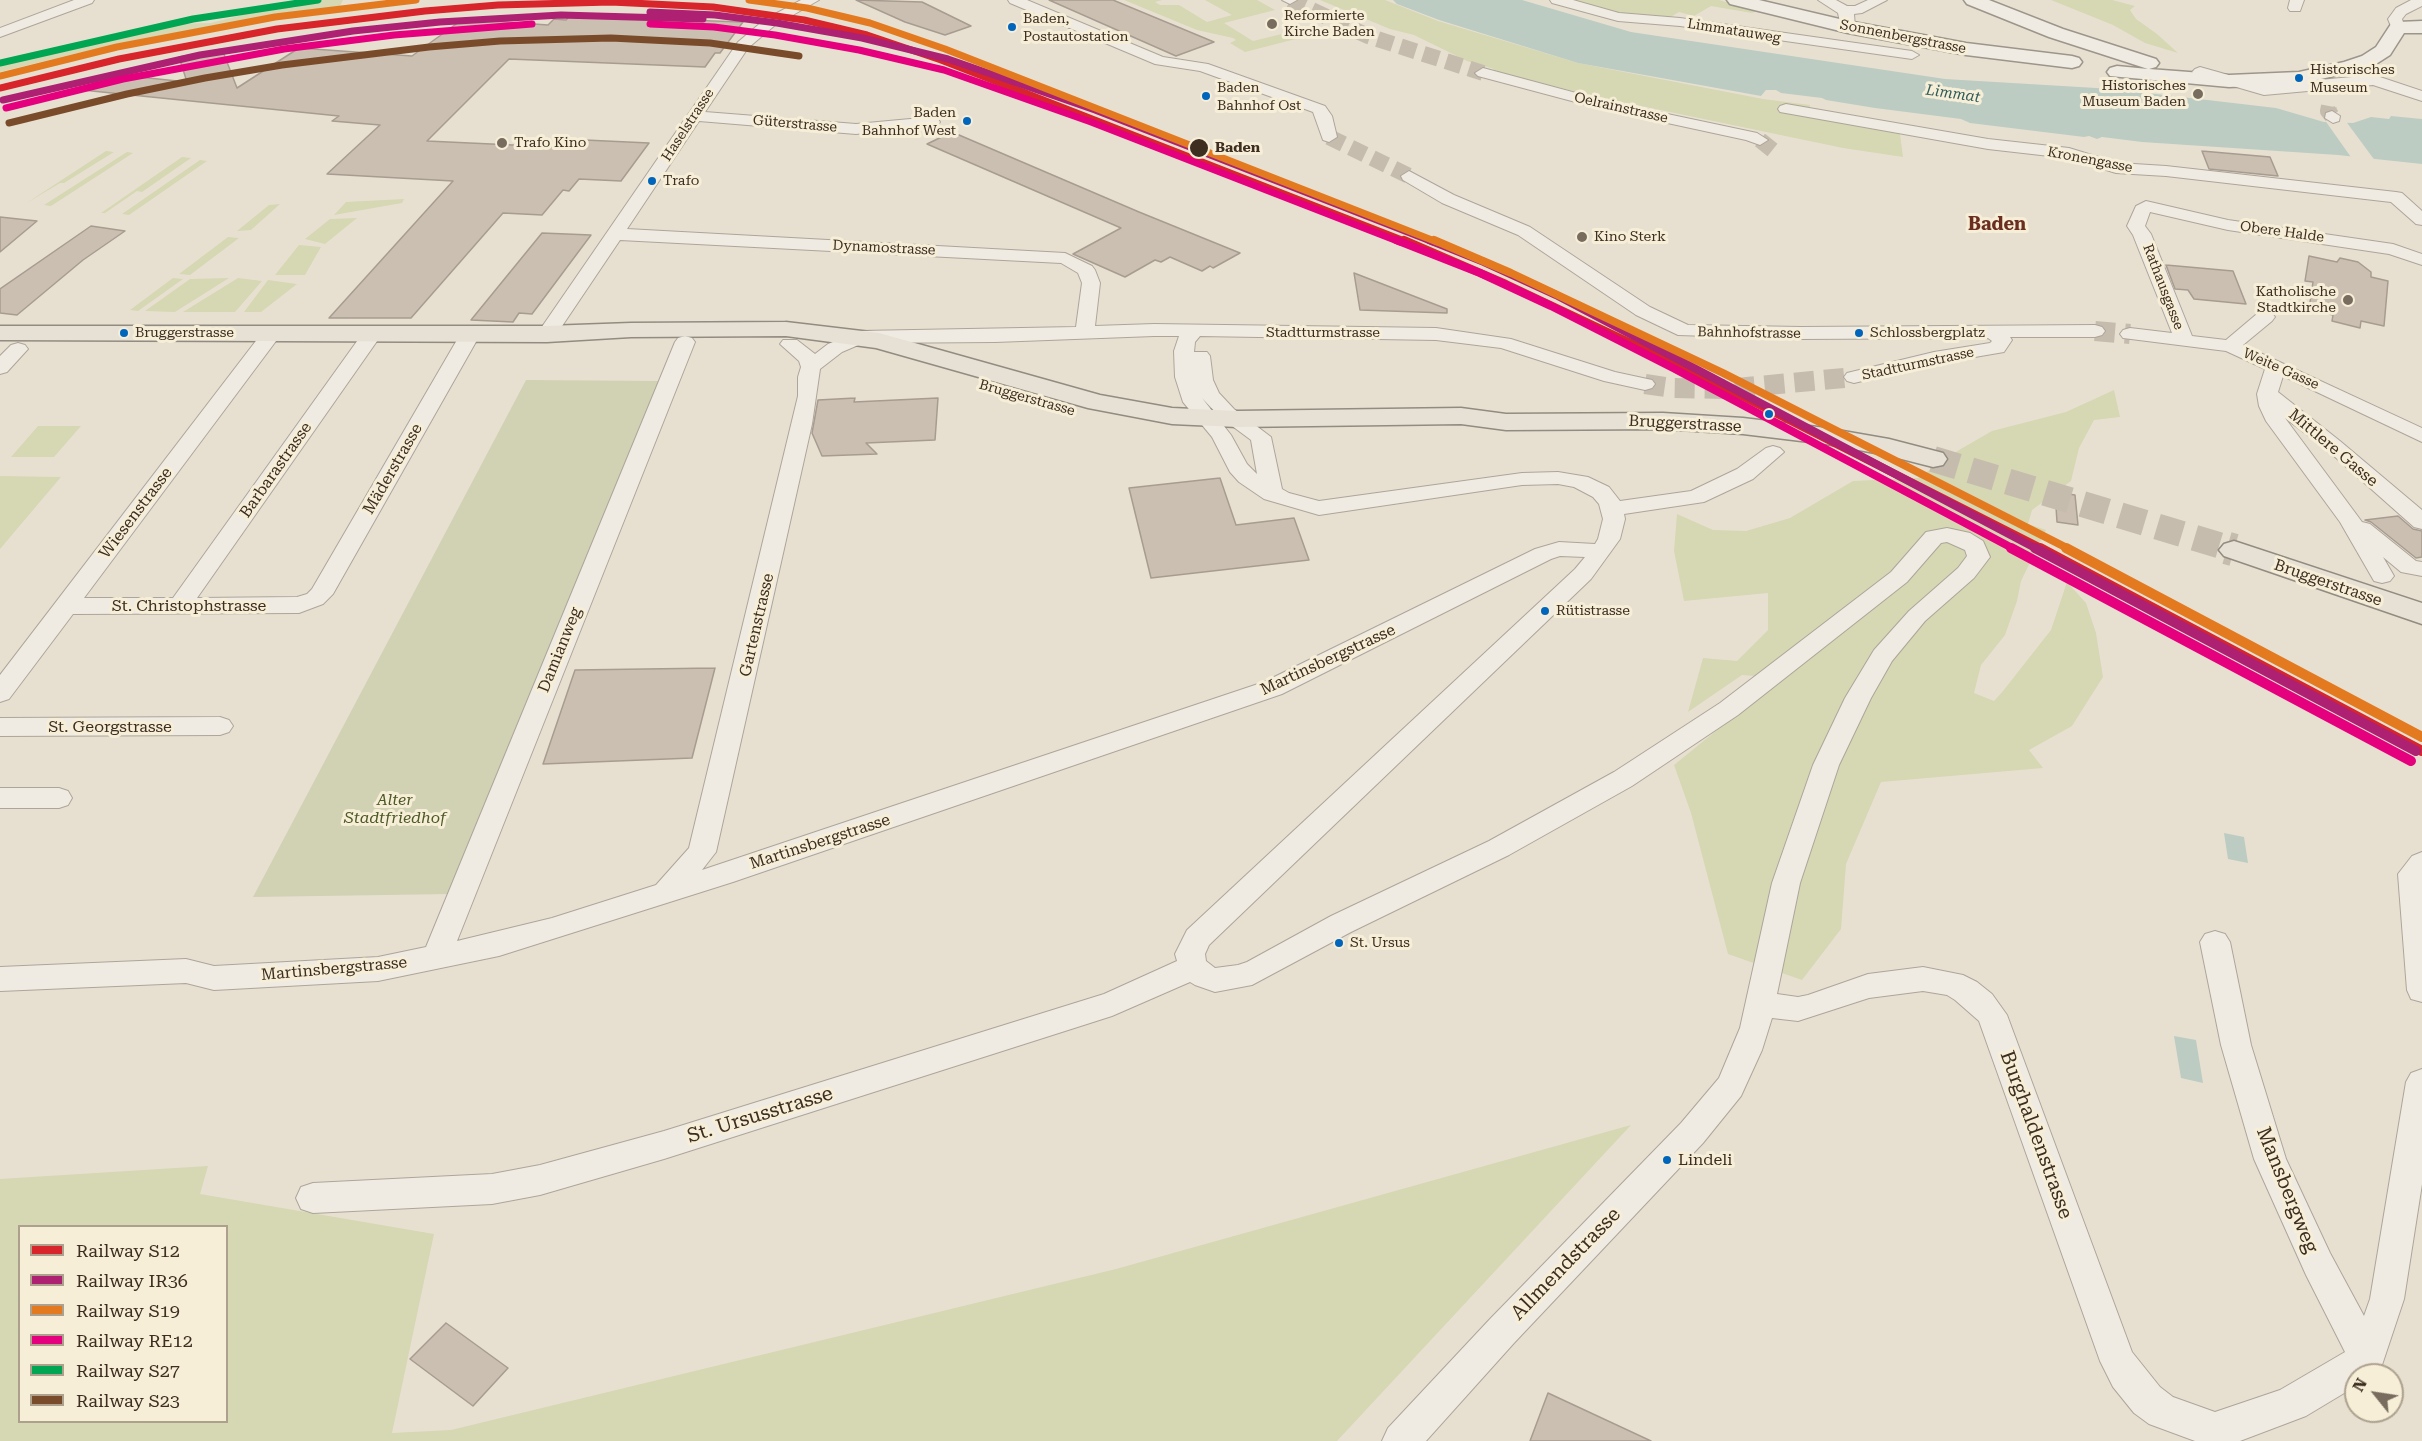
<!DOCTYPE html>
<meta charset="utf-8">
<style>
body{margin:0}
#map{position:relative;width:2422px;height:1441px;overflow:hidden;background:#e7e0d1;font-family:"Roboto Serif",serif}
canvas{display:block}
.legend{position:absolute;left:18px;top:1225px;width:210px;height:198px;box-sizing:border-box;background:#f7eed8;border:2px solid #ada18e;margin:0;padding:8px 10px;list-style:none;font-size:18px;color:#3d2e20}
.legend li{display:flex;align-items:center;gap:12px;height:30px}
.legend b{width:30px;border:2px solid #ada18e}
.north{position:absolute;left:2344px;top:1363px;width:60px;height:60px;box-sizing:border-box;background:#f7eed8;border:2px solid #ada18e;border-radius:50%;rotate:300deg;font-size:16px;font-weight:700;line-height:24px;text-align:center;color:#3d2e20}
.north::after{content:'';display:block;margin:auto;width:21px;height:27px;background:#786c5e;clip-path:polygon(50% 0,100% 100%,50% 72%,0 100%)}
</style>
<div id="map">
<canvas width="2422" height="1441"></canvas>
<ul class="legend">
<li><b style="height:8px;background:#d8242b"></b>Railway S12</li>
<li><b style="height:8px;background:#ae2071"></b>Railway IR36</li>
<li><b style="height:8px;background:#e37a20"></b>Railway S19</li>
<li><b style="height:8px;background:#e5007d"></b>Railway RE12</li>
<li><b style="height:8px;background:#00a651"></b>Railway S27</li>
<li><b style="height:8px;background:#7a4b2a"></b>Railway S23</li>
</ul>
<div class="north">N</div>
</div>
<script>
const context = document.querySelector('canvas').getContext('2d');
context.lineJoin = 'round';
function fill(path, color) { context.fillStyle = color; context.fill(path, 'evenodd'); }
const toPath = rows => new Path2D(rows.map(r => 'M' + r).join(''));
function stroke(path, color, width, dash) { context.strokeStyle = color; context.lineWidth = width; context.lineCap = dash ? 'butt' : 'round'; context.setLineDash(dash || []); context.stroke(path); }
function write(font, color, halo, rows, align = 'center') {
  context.font = font + ' "Roboto Serif",serif'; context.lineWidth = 6; context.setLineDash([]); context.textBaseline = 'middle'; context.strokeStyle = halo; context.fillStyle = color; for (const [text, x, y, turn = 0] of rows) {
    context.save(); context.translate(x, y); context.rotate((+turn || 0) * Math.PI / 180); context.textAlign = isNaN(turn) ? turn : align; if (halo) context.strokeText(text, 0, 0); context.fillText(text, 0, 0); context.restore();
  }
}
fill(toPath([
 [324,0,343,0,338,10,178,34,78,53,0,72,0,61,15,56,170,24,211,23,285,4,293,8],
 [1124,0,1162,0,1155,2,1160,5,1179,5,1207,22,1232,15,1205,0,1257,0,1275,10,1224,23,1253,41,1314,26,1323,32,1245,52,1230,43,1236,40,1233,38,1197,30],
 [1320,0,1385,0,1438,21,1578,63,1763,99,1810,105,1809,116,1900,134,1903,157,1843,148,1598,97,1492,71,1494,69,1467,61,1414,35,1390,29],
 [1565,0,1719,0,1757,11,1752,13,1711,6,1694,16,1679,12,1667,19,1629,17],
 [2051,0,2112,0,2135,6,2130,10,2136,19,2157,34,2178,53,2145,43,2113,25],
 [106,151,114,152,64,183,60,183,25,204],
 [127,152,133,153,51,206,44,205],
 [182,157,191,158,142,192,137,191,105,213,101,213],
 [200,160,207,161,129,215,122,214],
 [404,199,402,203,334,215,346,202],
 [280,204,251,230,237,231,269,205],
 [357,218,325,244,305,239,330,219],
 [228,237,239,238,190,275,179,274],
 [299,245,321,247,305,275,275,275],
 [173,278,183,279,138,311,130,310],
 [229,278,175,312,145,311,190,279],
 [238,278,262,281,235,312,183,312],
 [268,280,297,284,261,312,244,312],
 [2114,390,2120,417,2094,420,2079,448,2071,481,2032,510,2028,524,2046,530,2021,581,2017,601,2005,635,1981,665,1974,693,1994,701,2003,691,2051,630,2067,582,2086,603,2096,633,2103,677,2072,726,2029,750,2043,768,1881,782,1846,864,1841,929,1802,980,1728,954,1691,813,1674,765,1781,678,1742,675,1688,712,1703,658,1737,661,1768,630,1768,593,1684,601,1674,551,1677,514,1713,530,1746,531,1790,518,1853,481,1918,478,1959,450,1992,431,2066,412],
 [38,426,81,426,54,457,11,457],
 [0,476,61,477,0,549],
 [1631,1125,1337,1441,0,1441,0,1179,208,1166,200,1194,434,1234,392,1433,451,1430,1116,1269],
 [20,1226,226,1226,226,1422,20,1422]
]), '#d6d7b3');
fill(toPath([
 [526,380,660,381,452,894,253,897]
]), '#d1d1b3');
fill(toPath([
 [1393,0,1522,0,1631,32,1945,79,2113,89,2276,108,2324,122,2353,123,2371,117,2389,119,2391,116,2422,119,2422,164,2338,155,2142,142,2102,137,2097,139,2089,136,2084,137,1970,123,1961,119,1875,108,1826,100,1822,98,1781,93,1776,90,1766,90,1761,96,1578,63,1439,20,1397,4],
 [2224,833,2244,837,2248,863,2228,859],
 [2174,1036,2196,1040,2203,1083,2181,1078]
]), '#bcccc2');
fill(toPath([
 [2324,119,2345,120,2376,162,2353,160]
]), '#e7e0d1');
const building = toPath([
 [856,0,922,2,971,26,945,35,905,22,856,0],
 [1049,0,1113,0,1214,42,1176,56,1049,0],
 [570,16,743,22,720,53,715,53,705,67,509,59,427,141,577,148,585,140,649,143,621,181,579,179,569,191,563,190,542,215,503,213,411,318,329,318,453,181,327,174,380,125,332,121,339,116,82,90,110,74,187,82,179,57,222,49,237,88,299,48,412,56,463,19,548,25,554,19,566,20,570,16],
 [952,132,1139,212,1240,253,1213,268,1210,266,1202,271,1170,257,1161,262,1155,260,1125,277,1073,254,1121,228,927,144,952,132],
 [2202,151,2270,157,2278,176,2209,169,2202,151],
 [0,217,37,221,0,252,0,217],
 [91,226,125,231,83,260,17,315,0,313,0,289,91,226],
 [542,233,591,235,532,314,519,313,513,322,471,320,542,233],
 [2309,256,2337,262,2340,258,2358,262,2371,272,2371,277,2388,281,2384,326,2361,321,2360,328,2332,321,2333,315,2309,309,2313,282,2305,281,2309,256],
 [2166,265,2233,271,2246,304,2194,299,2188,290,2175,289,2166,265],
 [1354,273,1447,309,1447,313,1360,310,1354,273],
 [855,398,854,402,938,398,935,440,866,443,877,454,822,456,812,433,818,400,855,398],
 [1220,478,1236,525,1294,518,1309,560,1151,578,1129,488,1220,478],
 [2055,492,2075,495,2078,525,2057,522,2055,492],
 [2398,516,2413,529,2422,531,2422,557,2416,558,2371,522,2365,520,2398,516],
 [715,668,692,758,543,764,575,670,715,668],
 [446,1323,508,1368,473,1406,410,1359,446,1323],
 [1548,1393,1651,1441,1530,1441,1548,1393]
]);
fill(building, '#cbbfb2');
stroke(building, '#a89c90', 1.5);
stroke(toPath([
 [1290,0,1368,36,1483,73],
 [2329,106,2328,111,2332,116],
 [1329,137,1409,176],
 [1760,140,1775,152]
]), '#c5bcae', 16, [16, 8]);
stroke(toPath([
 [2095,331,2130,334],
 [1645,384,1672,388,1726,389,1854,377]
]), '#c5bcae', 20, [20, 10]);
stroke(toPath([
 [1933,459,2232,549]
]), '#c5bcae', 26, [26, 13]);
stroke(toPath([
 [2227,548,2234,550]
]), '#c5bcae', 33, [33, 16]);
const street = toPath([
 [74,0,94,0,92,3,0,37,0,28,74,0],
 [801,0,819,0,774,26,748,48,705,112,856,124,932,117,938,119,940,122,938,125,856,134,699,121,627,229,1065,253,1092,266,1095,270,1100,283,1095,326,1154,324,1436,328,1511,339,1615,372,1652,380,1655,384,1652,388,1645,390,1604,381,1501,348,1436,340,1200,336,1195,342,1194,352,1207,352,1210,356,1213,380,1219,393,1234,409,1271,437,1282,489,1289,493,1319,501,1522,473,1558,472,1588,477,1609,487,1620,501,1691,491,1737,469,1766,448,1773,446,1780,448,1784,452,1753,479,1704,502,1624,514,1625,519,1620,539,1591,579,1209,945,1205,954,1206,961,1215,968,1238,965,1247,962,1331,916,1489,841,1614,772,1720,703,1891,572,1926,532,1947,528,1970,533,1983,541,1990,557,1974,578,1925,621,1892,661,1871,698,1839,765,1800,883,1777,994,1798,997,1808,995,1868,974,1923,967,1963,975,1977,982,1992,994,2007,1015,2132,1352,2160,1387,2173,1397,2215,1412,2280,1390,2345,1352,2306,1275,2254,1159,2221,1045,2200,942,2205,934,2215,931,2225,934,2230,942,2251,1045,2286,1159,2330,1253,2364,1316,2370,1299,2406,1082,2411,1073,2422,1069,2422,1184,2404,1299,2380,1371,2373,1375,2356,1375,2356,1386,2306,1416,2240,1441,2195,1441,2149,1424,2134,1413,2113,1387,2100,1361,1979,1021,1955,1000,1947,995,1923,991,1869,998,1798,1021,1772,1018,1762,1050,1741,1096,1703,1143,1514,1343,1426,1441,1382,1441,1388,1428,1490,1319,1681,1123,1719,1078,1740,1028,1772,883,1813,765,1845,698,1874,650,1909,611,1958,568,1967,556,1965,550,1947,542,1941,543,1907,582,1738,715,1632,786,1509,855,1351,932,1252,985,1215,992,1195,985,1190,982,1112,1016,664,1159,540,1195,492,1204,313,1213,301,1209,296,1198,301,1187,313,1183,492,1174,540,1165,664,1131,1104,994,1177,961,1175,954,1187,930,1575,569,1585,557,1560,556,1551,559,1282,694,733,882,499,956,378,981,214,990,186,983,0,991,0,967,186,959,214,966,378,957,426,947,675,342,678,338,685,336,692,338,695,342,457,941,552,918,656,885,689,848,798,396,798,377,801,367,799,361,780,344,783,340,797,340,815,354,828,344,860,331,1076,327,1082,283,1078,273,1061,263,620,240,554,338,540,338,537,334,738,42,764,20,801,0],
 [1154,336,1179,336,1174,351,1175,377,1183,402,1212,437,1230,472,1239,482,1264,499,1319,515,1522,485,1558,484,1574,487,1593,497,1599,504,1603,519,1598,539,1595,544,1559,542,1535,549,1264,682,702,870,716,852,812,424,820,369,842,352,863,343,995,342,1154,336],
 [1202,398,1220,417,1251,440,1257,474,1247,464,1231,435,1202,398],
 [1008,0,1027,0,1163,57,1208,64,1325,106,1332,116,1337,137,1329,142,1323,140,1313,112,1200,71,1155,64,1010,3,1008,0],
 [1282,0,1297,0,1290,4,1282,0],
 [1550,0,1573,0,1619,13,1680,18,1912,51,1919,55,1912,59,1680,26,1618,21,1552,3,1550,0],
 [1818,0,1836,0,1847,6,1855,6,1868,0,1887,0,1862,13,1854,14,1855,27,1848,31,1841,27,1838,13,1818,0],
 [2290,0,2304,0,2300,11,2290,11,2288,8,2290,0],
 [2411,0,2422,0,2422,6,2406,14,2402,19,2405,28,2403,31,2393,31,2388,19,2396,8,2411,0],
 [2200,67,2264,85,2374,75,2422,91,2422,101,2373,85,2264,95,2195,75,2192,72,2195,69,2200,67],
 [1483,68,1606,101,1757,133,1768,140,1760,145,1746,140,1598,108,1478,76,1475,73,1483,68],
 [1786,104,1988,139,2069,148,2118,163,2166,166,2396,192,2402,193,2422,211,2422,225,2416,224,2391,202,2166,176,2116,173,2067,158,1988,149,1780,112,1778,109,1780,106,1786,104],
 [2332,111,2340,116,2339,121,2333,123,2325,118,2326,113,2332,111],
 [1409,171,1454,195,1530,227,1650,307,1688,325,1801,327,2095,325,2102,327,2105,331,2102,335,2095,337,2010,337,2012,340,2004,352,1934,364,1854,383,1847,381,1844,377,1847,373,1934,352,1990,343,1992,341,1988,338,1801,339,1678,335,1636,315,1518,235,1442,203,1403,180,1401,176,1409,171],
 [2146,201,2228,220,2393,244,2422,254,2422,265,2389,254,2228,230,2150,212,2145,226,2151,234,2192,336,2226,340,2258,313,2272,313,2275,317,2272,321,2243,345,2422,428,2422,442,2283,376,2278,392,2340,441,2422,510,2422,529,2414,527,2326,449,2285,418,2362,522,2370,524,2416,561,2422,562,2422,576,2401,572,2383,557,2394,576,2390,581,2382,583,2374,581,2340,522,2266,421,2259,406,2257,394,2265,369,2226,351,2123,338,2120,334,2123,330,2130,328,2172,333,2133,235,2127,226,2136,206,2146,201],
 [272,327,279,329,282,333,84,598,173,598,365,330,379,330,382,334,197,598,297,597,307,594,312,589,461,333,464,329,471,327,478,329,481,333,333,594,323,604,299,613,73,614,9,699,0,702,0,675,265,329,272,327],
 [18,343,25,345,28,349,7,372,0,374,0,356,11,345,18,343],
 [220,717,229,720,233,726,229,732,220,735,0,736,0,718,220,717],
 [0,788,59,788,68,791,72,798,68,805,59,808,0,808,0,788],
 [2422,852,2422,1002,2411,999,2407,990,2398,874,2412,856,2422,852]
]);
const secondary = toPath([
 [1727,0,1759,0,1848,21,1966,43,2072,56,2079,58,2082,62,2079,66,2072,68,1966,55,1848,33,1730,4,1727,0],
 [1964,0,1989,0,2063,29,2156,59,2159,63,2156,67,2149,69,2229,75,2299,72,2344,62,2362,56,2376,47,2391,24,2398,22,2422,21,2422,33,2404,33,2390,55,2376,64,2356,71,2299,84,2229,87,2110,76,2107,72,2110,68,2117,66,2148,69,2049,37,1967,4,1964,0]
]);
const primary = toPath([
 [786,322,879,333,1100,395,1172,408,1237,411,1461,408,1506,414,1663,413,1743,418,1826,428,1889,439,1943,453,1947,459,1943,465,1933,467,1886,455,1826,444,1743,434,1663,429,1506,430,1461,424,1237,427,1172,424,1088,408,876,348,786,336,631,337,547,342,0,340,0,326,547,326,631,323,786,322],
 [2234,541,2422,603,2422,624,2224,556,2219,550,2224,544,2234,541]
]);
stroke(street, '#ada599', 2);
stroke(secondary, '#9c958a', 3);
stroke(primary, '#928b80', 3);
fill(street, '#efebe3');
fill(secondary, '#efebe3');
fill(primary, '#e6e1d4');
stroke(toPath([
 [0,88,119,59,277,29,425,11,498,5,611,2,713,7,804,20,867,35,941,60,1407,242]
]), '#d8242b', 7);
stroke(toPath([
 [1404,240,1506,284,1718,384,2043,549]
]), '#d8242b', 8);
stroke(toPath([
 [2040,548,2422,751]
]), '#d8242b', 10);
stroke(toPath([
 [650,12,715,15,777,23,862,38,948,59,1095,110,1433,242],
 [3,100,200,55,353,31,440,22,561,15,703,19]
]), '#ae2071', 7);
stroke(toPath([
 [1429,240,1484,262,1556,295,2037,549]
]), '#ae2071', 8);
stroke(toPath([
 [2035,548,2416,751]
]), '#ae2071', 10);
stroke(toPath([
 [749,0,807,8,870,23,945,49,1437,242],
 [0,76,117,47,275,17,416,0]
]), '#e37a20', 7);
stroke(toPath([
 [1434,240,1511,273,1723,373,2069,549]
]), '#e37a20', 8);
stroke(toPath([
 [2066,548,2422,737]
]), '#e37a20', 10);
stroke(toPath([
 [650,24,714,27,775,35,859,50,944,70,1091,122,1400,242],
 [6,108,123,79,284,49,394,35,532,24]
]), '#e5007d', 7);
stroke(toPath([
 [1396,240,1480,273,1551,306,1673,368,2014,549]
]), '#e5007d', 8);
stroke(toPath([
 [2011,548,2411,761]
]), '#e5007d', 10);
stroke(toPath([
 [0,63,193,19,318,0]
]), '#00a651', 7);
stroke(toPath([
 [9,123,127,94,205,78,282,65,429,47,500,41,611,38,710,43,799,56]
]), '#7a4b2a', 7);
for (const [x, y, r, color] of [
 [1272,24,6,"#786c5e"],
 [1012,27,5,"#0065bd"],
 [2299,78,5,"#0065bd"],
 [2198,94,6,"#786c5e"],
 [1206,96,5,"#0065bd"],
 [967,121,5,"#0065bd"],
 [502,143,6,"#786c5e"],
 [1199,148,10,"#3d2e20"],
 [652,181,5,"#0065bd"],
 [1582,237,6,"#786c5e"],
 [2348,300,6,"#786c5e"],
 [124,333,5,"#0065bd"],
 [1859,333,5,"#0065bd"],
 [1769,414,5,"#0065bd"],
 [1545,611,5,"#0065bd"],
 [1339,943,5,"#0065bd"],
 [1667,1160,5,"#0065bd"]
]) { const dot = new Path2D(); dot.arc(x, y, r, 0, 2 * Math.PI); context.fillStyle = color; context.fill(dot); stroke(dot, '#f7eed8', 2); }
write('14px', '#3d2e20', '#f7eed8', [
 ["Reformierte",1284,16],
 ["Kirche Baden",1284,32],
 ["Historisches",2186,86,"right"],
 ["Museum Baden",2186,102,"right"],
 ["Trafo Kino",514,143],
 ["Kino Sterk",1594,237],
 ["Katholische",2336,292,"right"],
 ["Stadtkirche",2336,308,"right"]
], 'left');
write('14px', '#3d2e20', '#f7eed8', [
 ["Baden,",1023,19],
 ["Postautostation",1023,37],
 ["Historisches",2310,70],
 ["Museum",2310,88],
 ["Baden",1217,88],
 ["Bahnhof Ost",1217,106],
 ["Baden",956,113,"right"],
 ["Bahnhof West",956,131,"right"],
 ["Trafo",663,181],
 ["Bruggerstrasse",135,333],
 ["Schlossbergplatz",1870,333],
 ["Rütistrasse",1556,611],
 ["St. Ursus",1350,943]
], 'left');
write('14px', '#3d2e20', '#f7eed8', [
 ["Limmatauweg",1734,31,9],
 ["Sonnenbergstrasse",1903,37,11],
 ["Oelrainstrasse",1621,108,13],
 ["Güterstrasse",795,124,5],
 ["Haselstrasse",688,125,-57],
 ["Kronengasse",2090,160,11],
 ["Obere Halde",2282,232,8],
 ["Dynamostrasse",884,248,3],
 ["Rathausgasse",2163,287,69],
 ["Stadtturmstrasse",1323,333],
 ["Bahnhofstrasse",1749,333,1],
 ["Stadtturmstrasse",1918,364,-12],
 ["Weite Gasse",2281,369,24],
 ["Bruggerstrasse",1027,398,16]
]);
write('bold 14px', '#3d2e20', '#f7eed8', [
 ["Baden",1215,148]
], 'left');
write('italic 15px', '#2f5d5a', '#f7eed8', [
 ["Limmat",1953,94,8]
]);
write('16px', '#3d2e20', '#f7eed8', [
 ["Bruggerstrasse",1685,424,3],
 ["Mittlere Gasse",2333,448,40],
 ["Mäderstrasse",393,469,-60],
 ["Barbarastrasse",276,470,-55],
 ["Wiesenstrasse",136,513,-53],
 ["Bruggerstrasse",2328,583,19],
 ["St. Christophstrasse",189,606],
 ["Gartenstrasse",757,625,-77],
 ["Damianweg",560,650,-68],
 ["Martinsbergstrasse",1328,660,-25],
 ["St. Georgstrasse",110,727],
 ["Martinsbergstrasse",820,842,-18],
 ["Martinsbergstrasse",334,969,-5]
]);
write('italic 16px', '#4d5a26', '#f7eed8', [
 ["Alter",395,800],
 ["Stadtfriedhof",395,818]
]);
write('16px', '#3d2e20', '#f7eed8', [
 ["Lindeli",1678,1160]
], 'left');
write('bold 18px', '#6b2e1e', '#f7eed8', [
 ["Baden",1997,225]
]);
write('20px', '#3d2e20', '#f7eed8', [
 ["St. Ursusstrasse",760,1115,-17],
 ["Burghaldenstrasse",2036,1135,70],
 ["Mansbergweg",2287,1190,68],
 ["Allmendstrasse",1566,1264,-46]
]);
</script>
